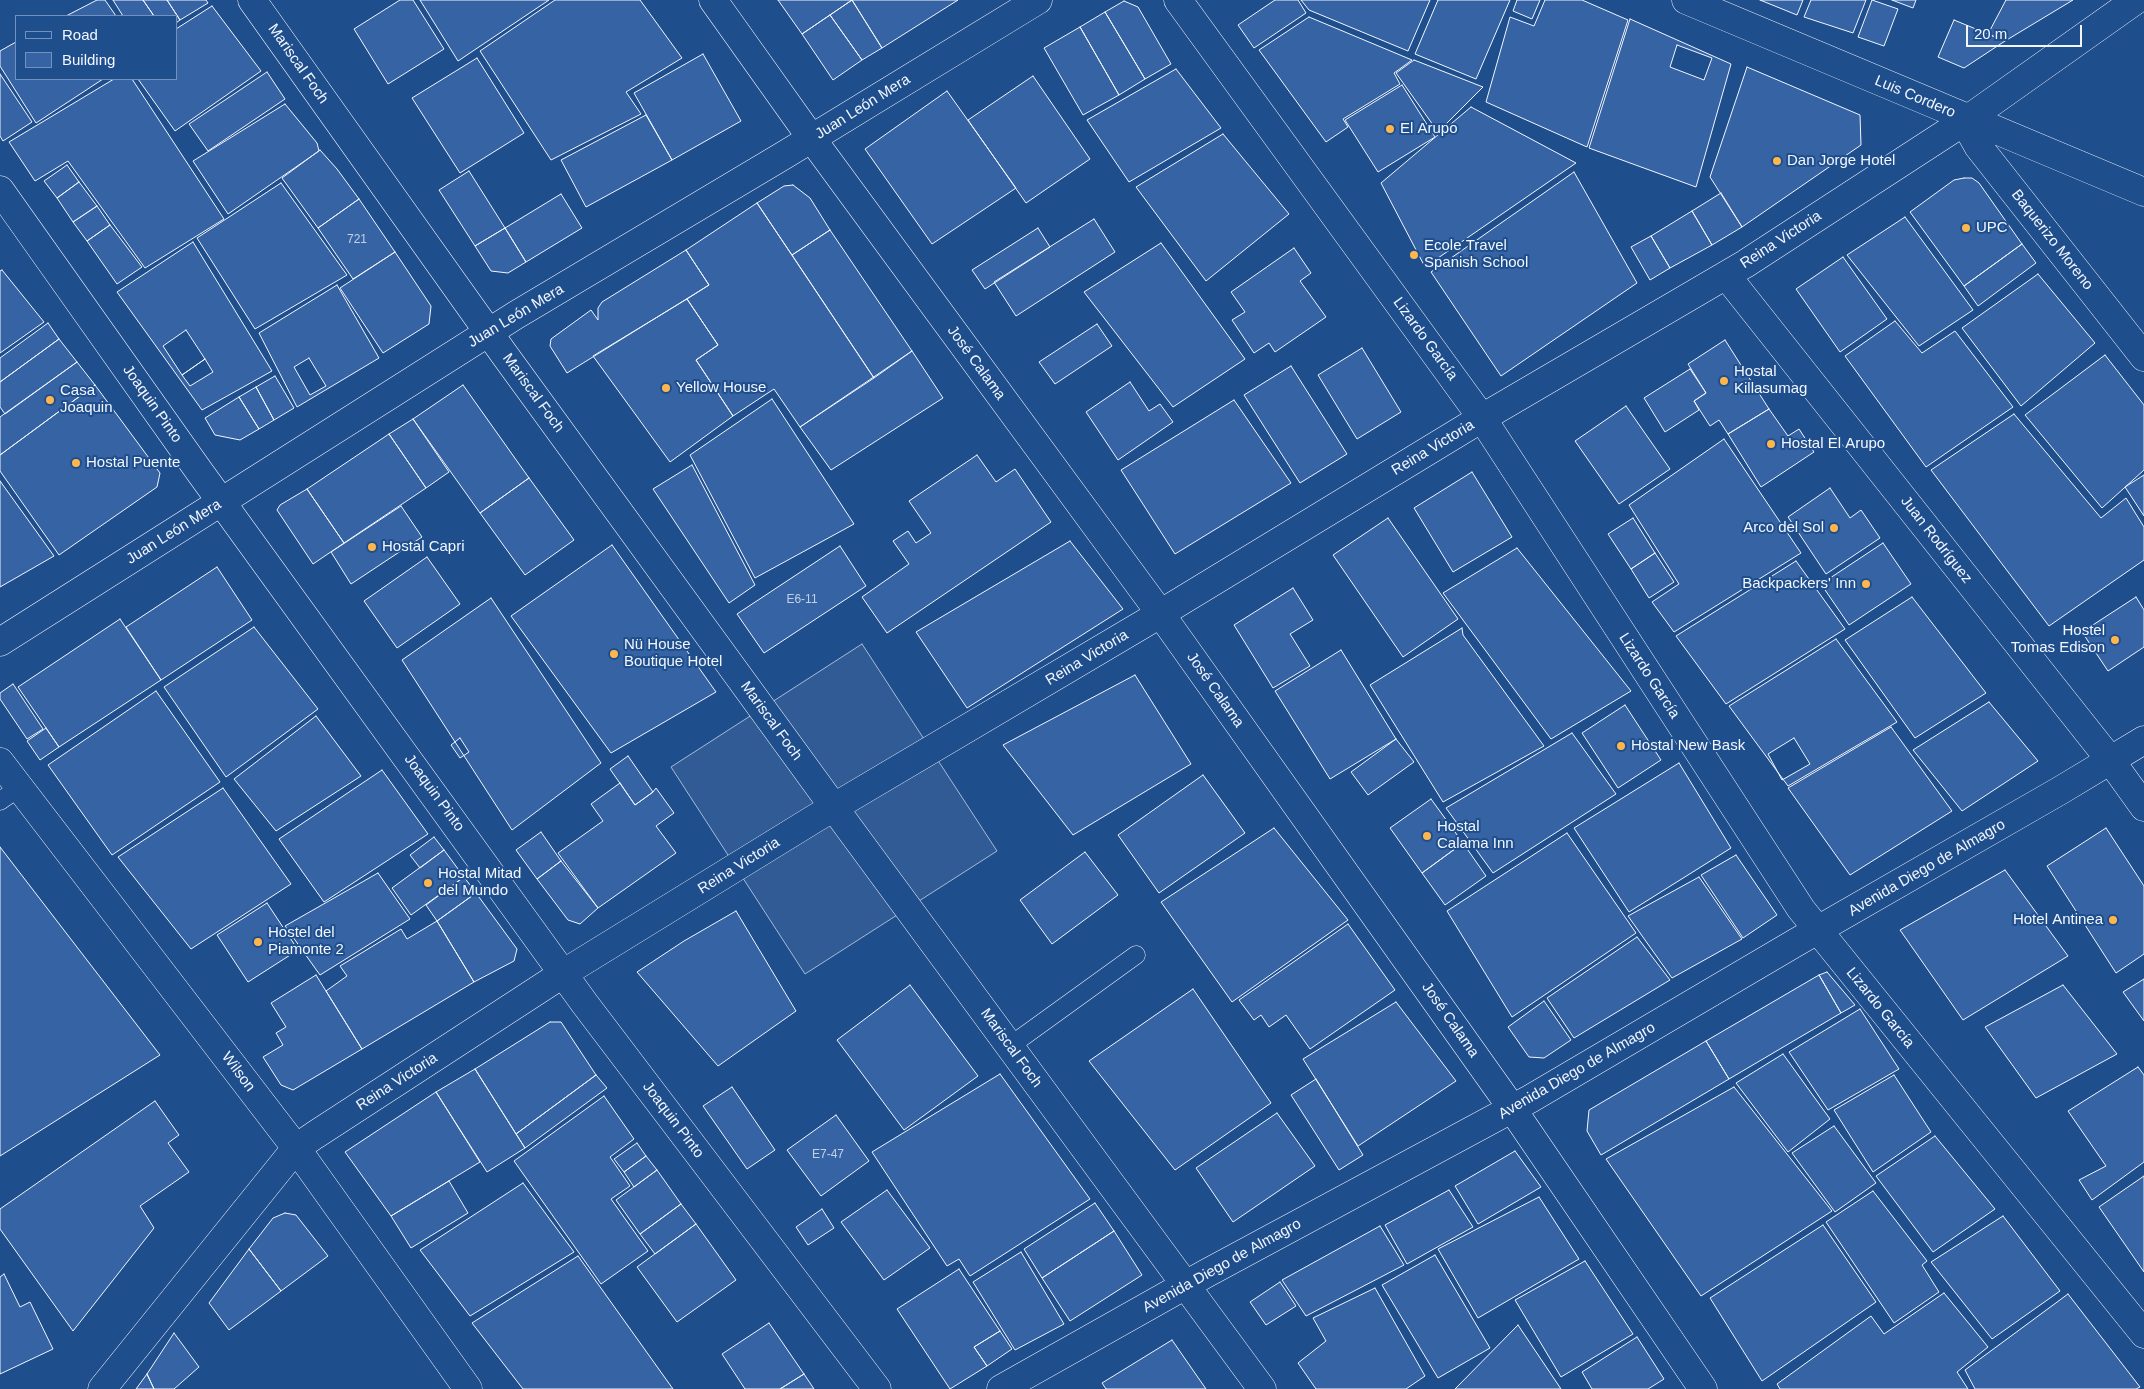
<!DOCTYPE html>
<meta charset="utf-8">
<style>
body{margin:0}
#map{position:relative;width:2144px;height:1389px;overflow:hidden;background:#1f4e8c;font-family:Arial,sans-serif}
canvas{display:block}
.legend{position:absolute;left:15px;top:15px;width:162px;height:65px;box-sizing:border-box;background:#1f4e8c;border:1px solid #7391ba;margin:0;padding:6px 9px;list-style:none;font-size:15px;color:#f2f6ff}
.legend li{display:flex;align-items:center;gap:10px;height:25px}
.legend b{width:25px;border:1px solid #7391ba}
.scale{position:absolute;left:1966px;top:25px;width:116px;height:22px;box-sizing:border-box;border:2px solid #f2f6ff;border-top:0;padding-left:6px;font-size:15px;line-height:18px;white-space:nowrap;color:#f2f6ff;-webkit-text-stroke:4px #1f4e8c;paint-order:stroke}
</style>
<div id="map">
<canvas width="2144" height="1389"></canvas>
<ul class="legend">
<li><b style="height:6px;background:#1f4e8c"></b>Road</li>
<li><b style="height:14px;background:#3563a3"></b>Building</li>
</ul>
<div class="scale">20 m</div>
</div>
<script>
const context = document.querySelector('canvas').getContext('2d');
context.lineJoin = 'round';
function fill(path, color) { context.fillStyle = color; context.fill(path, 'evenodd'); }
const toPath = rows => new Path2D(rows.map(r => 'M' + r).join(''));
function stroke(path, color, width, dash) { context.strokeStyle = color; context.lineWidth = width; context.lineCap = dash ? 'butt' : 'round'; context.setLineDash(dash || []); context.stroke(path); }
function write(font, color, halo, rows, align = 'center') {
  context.font = font + ' Arial,sans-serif'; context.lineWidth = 4; context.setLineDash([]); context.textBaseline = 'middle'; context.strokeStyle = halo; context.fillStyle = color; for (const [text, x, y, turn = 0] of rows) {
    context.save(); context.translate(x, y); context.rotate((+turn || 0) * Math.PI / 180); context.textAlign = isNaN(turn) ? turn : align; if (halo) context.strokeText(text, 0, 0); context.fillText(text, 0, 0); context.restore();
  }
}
const built = toPath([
 [862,644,997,851,805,974,671,767,862,644]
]);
fill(built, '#305b95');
stroke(built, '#a8bbd7', 1);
const building = toPath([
 [97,0,105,0,116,16,66,16,97,0],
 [113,0,143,0,154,16,123,16,113,0],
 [143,0,167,0,180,20,176,23,176,16,154,16,143,0],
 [167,0,206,0,208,3,180,20,167,0],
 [400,0,413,0,444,49,388,84,354,29,400,0],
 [420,0,549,0,458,61,420,0],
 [555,0,640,0,682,58,626,92,641,114,551,160,480,51,555,0],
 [778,0,852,0,802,34,778,0],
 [852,0,882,48,862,60,830,15,852,0],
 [852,0,958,0,882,48,852,0],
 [1275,0,1298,0,1306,13,1254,48,1238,25,1275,0],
 [1301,0,1430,0,1408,51,1309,10,1301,0],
 [1438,0,1510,0,1476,79,1415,54,1438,0],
 [1517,0,1540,0,1532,19,1513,11,1517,0],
 [1545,0,1582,0,1628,20,1587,147,1486,102,1510,17,1534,26,1545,0],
 [1760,0,1803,0,1797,15,1760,0],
 [1811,0,1866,0,1853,33,1804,17,1811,0],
 [1872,0,1898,9,1884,46,1858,37,1872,0],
 [1892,0,1916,0,1913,8,1892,0],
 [2006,0,2073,0,2005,41,1988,34,2006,0],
 [1124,1,1138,7,1171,64,1145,79,1105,12,1124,1],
 [212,6,261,71,175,131,138,79,176,79,176,29,212,6],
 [1105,12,1145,79,1119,95,1080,27,1105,12],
 [830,15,862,60,833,80,802,34,830,15],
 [1309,17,1412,60,1394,73,1400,84,1343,119,1348,127,1326,142,1259,50,1309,17],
 [1630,19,1731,64,1696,187,1589,148,1630,19],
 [1954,20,2005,41,1964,68,1938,57,1954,20],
 [1080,27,1119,95,1083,115,1044,48,1080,27],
 [16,42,16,79,103,79,36,123,0,66,0,51,16,42],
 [1677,45,1712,58,1704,80,1670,67,1677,45],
 [703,54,741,121,672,160,634,93,703,54],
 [477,58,524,133,460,173,412,98,477,58],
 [1414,60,1483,87,1438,132,1396,73,1414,60],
 [1747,67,1860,115,1861,145,1742,227,1710,177,1747,67],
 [1176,69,1221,128,1129,182,1087,120,1176,69],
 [267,72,285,99,208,151,189,124,267,72],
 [0,74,32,122,3,141,0,136,0,74],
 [1033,76,1090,159,1026,203,968,120,1033,76],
 [114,79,132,79,224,219,145,268,68,161,35,181,9,142,114,79],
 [1402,85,1435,137,1378,172,1345,120,1402,85],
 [947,91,1016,188,932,244,865,149,947,91],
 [285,104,317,143,319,151,228,214,193,161,285,104],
 [1471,107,1576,163,1425,267,1381,183,1471,107],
 [646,115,672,160,586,207,561,160,646,115],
 [1223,134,1289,214,1206,281,1136,187,1223,134],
 [320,150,337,169,359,199,318,228,282,178,320,150],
 [67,165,79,182,57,198,44,181,67,165],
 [469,171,505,228,475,246,439,190,469,171],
 [1574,172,1637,283,1501,376,1431,272,1574,172],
 [1964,178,1972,178,1979,183,2022,244,1964,286,1910,212,1954,180,1964,178],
 [79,182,97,206,73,222,57,198,79,182],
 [281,183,347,275,255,329,197,238,281,183],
 [793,185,810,198,830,230,792,255,757,203,784,186,793,185],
 [1721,193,1742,227,1712,245,1692,211,1721,193],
 [561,194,582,228,526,262,505,228,561,194],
 [359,199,395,252,353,279,318,228,359,199],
 [757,203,874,378,800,427,774,389,733,416,696,360,718,345,687,299,709,285,686,250,757,203],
 [97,206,110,225,87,241,73,222,97,206],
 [1692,211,1712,245,1670,268,1651,236,1692,211],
 [1905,217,1973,310,1919,346,1847,255,1905,217],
 [1094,219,1115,252,1016,316,994,282,1094,219],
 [110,225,142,267,117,284,87,241,110,225],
 [505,228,526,262,508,273,491,271,475,246,505,228],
 [1038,228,1050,247,985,289,972,270,1038,228],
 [830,230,912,351,874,378,792,255,830,230],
 [1651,236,1670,268,1650,280,1631,247,1651,236],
 [193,242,272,371,202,410,117,292,193,242],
 [1161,243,1245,359,1173,407,1084,292,1161,243],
 [2022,244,2036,263,1978,306,1964,286,2022,244],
 [1294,248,1311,273,1300,281,1326,317,1275,352,1269,343,1254,353,1232,320,1245,312,1231,292,1294,248],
 [686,250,709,285,567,373,550,346,551,339,591,310,598,320,598,308,602,302,686,250],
 [395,252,431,306,429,324,383,353,340,288,395,252],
 [1843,257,1887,319,1840,352,1796,289,1843,257],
 [2,270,44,322,0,353,0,271,2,270],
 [2038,274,2095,343,2021,406,1962,328,2038,274],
 [337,285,379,358,297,407,259,333,337,285],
 [687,299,718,345,696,360,733,416,670,462,593,356,687,299],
 [1895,321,1922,353,1955,331,2013,407,1926,467,1845,356,1895,321],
 [48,323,59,339,0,382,0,358,48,323],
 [1097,324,1112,346,1055,384,1039,362,1097,324],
 [186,330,205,359,182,375,163,346,186,330],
 [59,339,77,362,5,414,0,407,0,382,59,339],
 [1725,340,1769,409,1728,434,1719,420,1710,426,1694,401,1706,393,1688,364,1725,340],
 [1362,348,1401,412,1357,439,1318,375,1362,348],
 [912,351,943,398,831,470,800,427,912,351],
 [2105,355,2144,405,2144,470,2102,508,2025,415,2105,355],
 [309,358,326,386,310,395,294,367,309,358],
 [205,359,213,372,190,386,182,375,205,359],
 [77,362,95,385,0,455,0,417,77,362],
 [1291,366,1347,454,1300,483,1244,395,1291,366],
 [1690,369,1706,393,1694,401,1699,410,1665,432,1644,398,1690,369],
 [275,376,294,408,274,420,256,387,275,376],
 [1130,382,1149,411,1160,404,1173,422,1118,460,1086,412,1130,382],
 [95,385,160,473,157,487,59,555,0,471,0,455,95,385],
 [463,385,529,478,480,513,413,419,463,385],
 [256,387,274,420,259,429,239,397,256,387],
 [239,397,259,429,240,440,215,435,205,418,239,397],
 [772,399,854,524,755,578,690,455,772,399],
 [1234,400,1291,483,1175,554,1121,470,1234,400],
 [1626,406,1670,469,1619,504,1575,441,1626,406],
 [1769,409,1788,436,1799,429,1814,452,1761,487,1728,434,1769,409],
 [2014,414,2101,518,2126,498,2144,527,2144,560,2049,626,1931,470,2014,414],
 [413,419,449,472,426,488,389,434,413,419],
 [389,434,426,488,344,543,307,489,389,434],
 [1724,439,1801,553,1674,632,1652,602,1679,584,1629,505,1724,439],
 [977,455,996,482,1015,469,1051,522,887,633,862,597,909,564,893,541,908,531,916,543,931,533,909,501,977,455],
 [692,465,755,585,729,603,653,489,692,465],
 [1472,472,1512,537,1453,572,1414,508,1472,472],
 [2144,475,2144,516,2125,487,2144,475],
 [529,478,574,540,525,575,480,513,529,478],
 [0,481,54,556,0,587,0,481],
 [1830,488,1850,518,1861,510,1880,538,1826,574,1788,517,1830,488],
 [307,489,344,543,313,564,277,510,280,505,307,489],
 [401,506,422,537,351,584,331,552,401,506],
 [1388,518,1458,619,1403,657,1333,555,1388,518],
 [1633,518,1655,553,1631,569,1608,534,1633,518],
 [1070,541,1123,609,967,708,916,632,1070,541],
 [1883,543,1911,584,1849,625,1821,584,1883,543],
 [612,545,716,692,611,753,511,616,612,545],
 [840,546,866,586,764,653,737,614,840,546],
 [1517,548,1631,691,1551,739,1443,593,1517,548],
 [1655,553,1674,582,1649,598,1631,569,1655,553],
 [427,557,460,604,397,648,364,601,427,557],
 [1796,561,1845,629,1726,704,1676,636,1796,561],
 [217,567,252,620,161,680,126,627,217,567],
 [1293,588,1313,620,1290,634,1310,666,1273,688,1234,625,1293,588],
 [1912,597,1986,693,1915,738,1845,640,1912,597],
 [2136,597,2144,610,2144,647,2108,671,2082,632,2136,597],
 [491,598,601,763,512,830,402,660,491,598],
 [120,619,161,680,59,747,18,687,120,619],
 [254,627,318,709,226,777,164,687,254,627],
 [1462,628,1463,635,1544,746,1443,802,1370,685,1462,628],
 [1836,639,1897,722,1788,786,1729,706,1836,639],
 [1341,650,1396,739,1330,779,1275,691,1341,650],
 [1135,675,1191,764,1073,835,1003,745,1135,675],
 [13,684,43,729,27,739,0,699,0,693,13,684],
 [156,691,220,782,112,855,48,765,156,691],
 [1989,702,2038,761,1962,811,1913,750,1989,702],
 [1625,705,1661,760,1618,788,1582,733,1625,705],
 [316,716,361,776,276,831,234,779,316,716],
 [1891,727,1952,811,1850,875,1788,788,1891,727],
 [46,728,59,747,40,760,27,741,46,728],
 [1572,733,1616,794,1493,873,1446,808,1572,733],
 [460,738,469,752,460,758,451,745,460,738],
 [1794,738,1810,764,1782,780,1768,754,1794,738],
 [1396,739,1414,762,1368,795,1351,772,1396,739],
 [628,756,653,792,635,805,610,769,628,756],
 [1679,763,1731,848,1629,912,1574,828,1679,763],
 [382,770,428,834,324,902,279,839,382,770],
 [1203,775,1245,833,1159,893,1118,835,1203,775],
 [620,783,635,805,653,792,656,788,674,813,656,826,676,853,598,908,558,853,603,821,591,804,620,783],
 [223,788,291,884,191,949,118,857,223,788],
 [1431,799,1463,843,1422,873,1390,828,1431,799],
 [1274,828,1348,920,1232,1002,1161,902,1274,828],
 [2106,828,2144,886,2144,954,2116,973,2047,866,2106,828],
 [541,832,561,861,537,879,516,850,541,832],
 [1567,833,1636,933,1512,1017,1447,911,1567,833],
 [434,837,444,850,420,868,410,855,434,837],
 [1463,843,1486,876,1445,905,1422,873,1463,843],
 [0,847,160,1055,0,1156,0,847],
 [444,850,464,877,411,915,392,888,444,850],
 [1085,852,1118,895,1052,944,1020,900,1085,852],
 [1736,855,1777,915,1743,938,1701,875,1736,855],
 [561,861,598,908,580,924,568,920,537,879,561,861],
 [2005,870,2068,956,1963,1020,1900,930,2005,870],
 [378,873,410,919,320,975,285,926,378,873],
 [464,877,476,893,437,921,426,905,464,877],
 [1699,877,1742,939,1672,978,1628,916,1699,877],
 [476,893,517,949,514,961,474,982,437,921,476,893],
 [267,903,298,950,248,982,217,935,267,903],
 [736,911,796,1011,718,1066,637,972,684,941,736,911],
 [437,921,474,982,362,1049,326,991,347,976,340,966,401,929,407,939,437,921],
 [1348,924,1395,990,1310,1049,1286,1015,1269,1027,1261,1015,1254,1020,1239,1000,1348,924],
 [1637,937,1670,980,1574,1038,1547,998,1637,937],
 [1827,972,1855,1005,1841,1013,1819,975,1827,972],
 [316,975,362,1049,293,1090,281,1085,263,1057,283,1045,276,1033,286,1027,271,1003,316,975],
 [1819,975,1841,1013,1729,1079,1706,1041,1819,975],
 [2144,979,2144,1021,2123,992,2144,979],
 [910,985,978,1076,904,1130,837,1040,910,985],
 [2063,985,2117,1054,2036,1098,1985,1027,2063,985],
 [1193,989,1271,1103,1175,1170,1089,1061,1193,989],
 [1544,1001,1571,1040,1544,1058,1529,1057,1508,1027,1544,1001],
 [1396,1002,1456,1081,1358,1146,1303,1059,1396,1002],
 [1860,1009,1899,1069,1828,1110,1789,1052,1860,1009],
 [550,1022,561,1022,596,1075,516,1134,475,1069,550,1022],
 [1706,1041,1729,1079,1601,1155,1587,1131,1589,1110,1706,1041],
 [1783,1054,1830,1119,1788,1152,1736,1083,1783,1054],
 [2138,1067,2144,1075,2144,1162,2092,1200,2079,1180,2106,1166,2068,1111,2138,1067],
 [475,1069,525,1148,487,1172,436,1092,475,1069],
 [1000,1074,1090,1199,970,1276,959,1259,947,1266,872,1152,1000,1074],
 [596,1075,607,1088,525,1148,516,1134,596,1075],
 [1894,1075,1931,1132,1873,1172,1834,1110,1894,1075],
 [1316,1079,1363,1155,1339,1170,1291,1095,1316,1079],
 [732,1087,775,1150,747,1169,703,1106,732,1087],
 [1734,1087,1832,1211,1701,1296,1606,1159,1734,1087],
 [436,1092,480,1162,391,1216,345,1152,436,1092],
 [604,1096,634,1139,610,1157,630,1186,611,1199,648,1251,601,1284,514,1161,604,1096],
 [155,1101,179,1135,168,1143,189,1172,140,1206,154,1228,73,1331,0,1229,0,1209,155,1101],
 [1277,1113,1315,1166,1233,1222,1196,1168,1277,1113],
 [836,1115,869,1161,821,1196,787,1150,836,1115],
 [1834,1126,1876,1183,1835,1212,1792,1153,1834,1126],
 [1935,1136,1995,1209,1933,1252,1876,1176,1935,1136],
 [637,1143,646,1156,624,1172,614,1159,637,1143],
 [1515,1151,1541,1187,1478,1224,1455,1186,1515,1151],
 [646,1156,657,1170,634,1187,624,1172,646,1156],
 [657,1170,681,1204,640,1234,616,1200,657,1170],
 [2144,1176,2144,1272,2099,1207,2144,1176],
 [449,1181,468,1213,411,1248,391,1216,449,1181],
 [523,1183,574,1252,470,1316,420,1250,523,1183],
 [887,1190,930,1248,884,1280,841,1222,887,1190],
 [1449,1190,1473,1227,1407,1264,1385,1225,1449,1190],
 [1873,1191,1927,1261,1922,1265,1939,1292,1894,1323,1826,1222,1873,1191],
 [1539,1197,1579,1259,1478,1318,1438,1249,1539,1197],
 [1095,1203,1114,1231,1042,1278,1024,1249,1095,1203],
 [681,1204,696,1224,655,1254,640,1234,681,1204],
 [822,1209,834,1228,808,1245,796,1227,822,1209],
 [285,1213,296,1215,328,1256,281,1291,249,1249,273,1218,285,1213],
 [2003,1216,2060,1291,1992,1339,1931,1262,2003,1216],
 [696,1224,736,1280,677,1322,637,1267,696,1224],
 [1823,1225,1876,1302,1762,1381,1710,1298,1823,1225],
 [1380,1226,1404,1265,1306,1316,1282,1280,1380,1226],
 [1114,1231,1142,1275,1070,1321,1042,1278,1114,1231],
 [249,1249,281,1291,229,1330,209,1303,249,1249],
 [1021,1252,1064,1324,1015,1350,973,1282,1021,1252],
 [1435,1255,1490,1348,1438,1378,1382,1285,1435,1255],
 [578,1256,673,1389,523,1389,472,1323,578,1256],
 [1585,1261,1633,1334,1561,1377,1515,1300,1585,1261],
 [959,1269,1000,1331,974,1347,987,1366,950,1389,897,1309,959,1269],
 [4,1274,20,1307,30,1302,53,1349,0,1374,0,1277,4,1274],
 [1280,1282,1296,1306,1266,1325,1250,1302,1280,1282],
 [1375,1288,1425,1376,1406,1389,1316,1389,1298,1363,1326,1341,1313,1318,1375,1288],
 [1944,1293,1988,1347,1957,1372,1968,1389,1780,1389,1777,1384,1871,1316,1884,1334,1944,1293],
 [2068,1294,2140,1387,2136,1389,1975,1389,1965,1370,2068,1294],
 [769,1323,804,1374,780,1389,745,1389,722,1354,769,1323],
 [1518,1325,1561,1389,1455,1389,1518,1325],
 [1000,1331,1012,1349,987,1366,974,1347,1000,1331],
 [174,1333,199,1367,174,1389,154,1389,147,1374,174,1333],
 [1637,1337,1664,1379,1648,1389,1592,1389,1582,1372,1637,1337],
 [1172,1340,1206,1389,1106,1389,1102,1383,1172,1340],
 [147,1374,154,1389,136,1389,147,1374],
 [804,1374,814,1389,780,1389,804,1374]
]);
fill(building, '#3563a3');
stroke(building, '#f2f6ff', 1);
const service = toPath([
 [0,801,20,787],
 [1010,1046,1136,955]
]);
const minor = toPath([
 [252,0,504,354,849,828,1262,1389],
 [713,0,812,139,1160,613,1502,1094,1703,1389],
 [1178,0,1482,418,1801,909,2144,1334],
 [1686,0,2144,192],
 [1968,119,1969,130,1978,146,2144,357],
 [0,190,199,471,585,1004,877,1389],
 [1726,275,2111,761,2144,807],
 [0,762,296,1148,468,1389],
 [102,1389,296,1148,315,1135,564,973,814,819,1145,623,1482,418,1745,264,1968,119,2136,0],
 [1001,1389,1207,1273,1530,1099,1795,943,2061,790,2144,740]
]);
const tertiary = toPath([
 [0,642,516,315,786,154,1038,0]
]);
stroke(service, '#f2f6ff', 19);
stroke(minor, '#f2f6ff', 29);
stroke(tertiary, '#f2f6ff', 29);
stroke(service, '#1f4e8c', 18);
stroke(minor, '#1f4e8c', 28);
stroke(tertiary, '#1f4e8c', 28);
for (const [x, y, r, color] of [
 [1390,129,5,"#ffb74d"],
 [1777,161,5,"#ffb74d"],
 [1966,228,5,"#ffb74d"],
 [1414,255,5,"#ffb74d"],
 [1724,381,5,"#ffb74d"],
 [666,388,5,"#ffb74d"],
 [50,400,5,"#ffb74d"],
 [1771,444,5,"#ffb74d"],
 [76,463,5,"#ffb74d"],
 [1834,528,5,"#ffb74d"],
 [372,547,5,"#ffb74d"],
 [1866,584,5,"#ffb74d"],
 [2115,640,5,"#ffb74d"],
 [614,654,5,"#ffb74d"],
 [1621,746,5,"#ffb74d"],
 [1427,836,5,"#ffb74d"],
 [428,883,5,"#ffb74d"],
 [2113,920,5,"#ffb74d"],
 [258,942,5,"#ffb74d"]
]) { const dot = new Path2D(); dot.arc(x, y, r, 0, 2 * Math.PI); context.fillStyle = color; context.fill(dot); stroke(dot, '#1f4e8c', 2); }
write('12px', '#c3d1e8', null, [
 ["721",357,240],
 ["E6-11",802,600],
 ["E7-47",828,1155]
]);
write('15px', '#f2f6ff', '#1f4e8c', [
 ["Mariscal Foch",298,64,55],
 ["Luis Cordero",1915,97,23],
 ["Juan León Mera",863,107,-32],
 ["Reina Victoria",1781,240,-33],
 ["Baquerizo Moreno",2052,240,52],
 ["Juan León Mera",516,316,-31],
 ["Lizardo García",1425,339,54],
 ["José Calama",976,363,54],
 ["Mariscal Foch",533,393,54],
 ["Joaquin Pinto",152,404,55],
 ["Reina Victoria",1433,448,-31],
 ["Juan León Mera",174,532,-32],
 ["Juan Rodríguez",1936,540,52],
 ["Reina Victoria",1087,658,-31],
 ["Lizardo García",1649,676,57],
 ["José Calama",1215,690,55],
 ["Mariscal Foch",771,721,54],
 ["Joaquin Pinto",434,793,54],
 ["Reina Victoria",739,866,-32],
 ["Avenida Diego de Almagro",1927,868,-30],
 ["Lizardo García",1880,1008,51],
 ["José Calama",1450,1020,55],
 ["Mariscal Foch",1011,1048,54],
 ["Avenida Diego de Almagro",1577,1071,-30],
 ["Wilson",238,1072,53],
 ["Reina Victoria",397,1082,-33],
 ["Joaquin Pinto",673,1120,53],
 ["Avenida Diego de Almagro",1222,1266,-29]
]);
write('15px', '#f2f6ff', '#1f4e8c', [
 ["El Arupo",1400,129],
 ["Dan Jorge Hotel",1787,161],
 ["UPC",1976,228],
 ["Ecole Travel",1424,246],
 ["Spanish School",1424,263],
 ["Hostal",1734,372],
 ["Killasumag",1734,389],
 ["Yellow House",676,388],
 ["Casa",60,391],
 ["Joaquin",60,408],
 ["Hostal El Arupo",1781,444],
 ["Hostal Puente",86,463],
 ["Arco del Sol",1824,528,"right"],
 ["Hostal Capri",382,547],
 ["Backpackers' Inn",1856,584,"right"],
 ["Hostel",2105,631,"right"],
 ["Tomas Edison",2105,648,"right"],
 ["Nü House",624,645],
 ["Boutique Hotel",624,662],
 ["Hostal New Bask",1631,746],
 ["Hostal",1437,827],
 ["Calama Inn",1437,844],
 ["Hostal Mitad",438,874],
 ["del Mundo",438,891],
 ["Hotel Antinea",2103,920,"right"],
 ["Hostel del",268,933],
 ["Piamonte 2",268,950]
], 'left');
</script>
